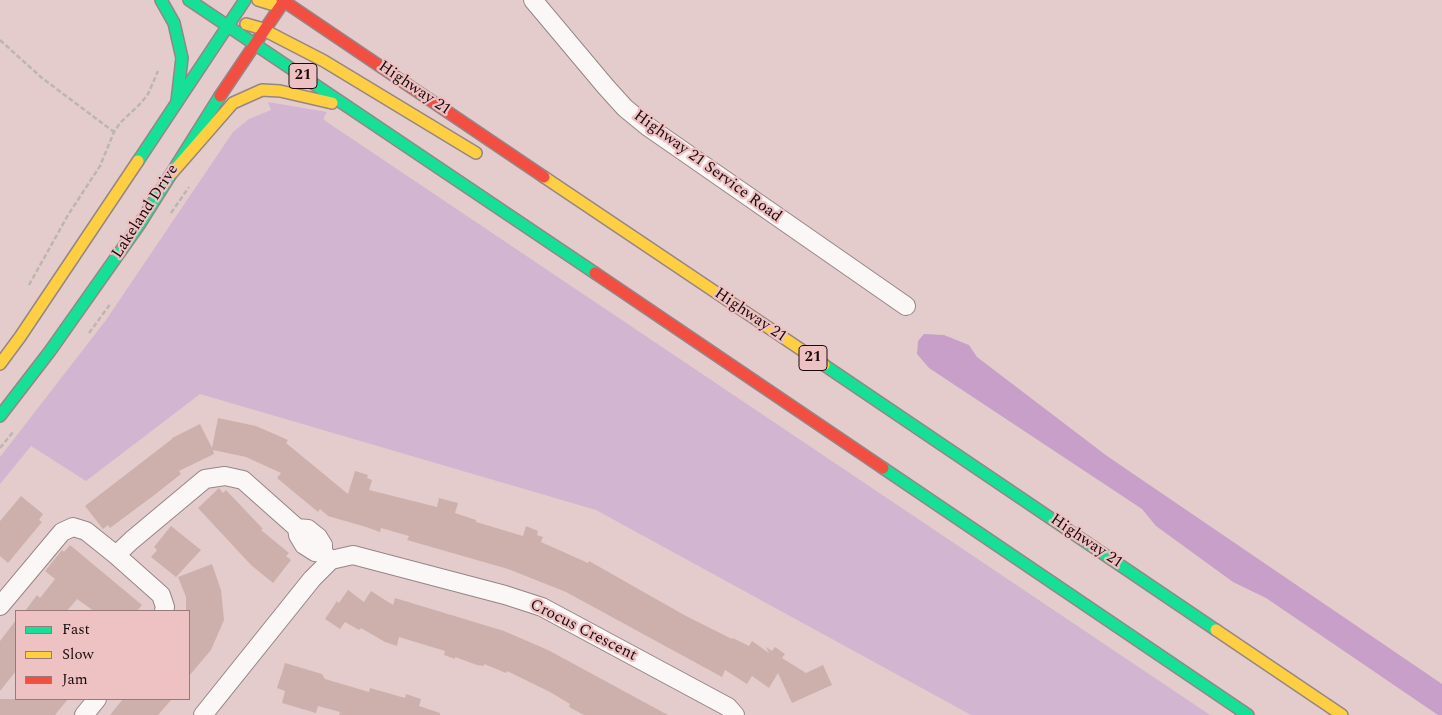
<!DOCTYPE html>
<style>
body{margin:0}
#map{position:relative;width:1442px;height:715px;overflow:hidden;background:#e4cccc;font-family:Spectral,serif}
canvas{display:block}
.legend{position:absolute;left:15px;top:610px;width:175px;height:90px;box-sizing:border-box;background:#eec1c3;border:1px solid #987879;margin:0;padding:6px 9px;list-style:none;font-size:15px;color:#180a0b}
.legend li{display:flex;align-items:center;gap:10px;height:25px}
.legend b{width:25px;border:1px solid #987879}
</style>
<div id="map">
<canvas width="1442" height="715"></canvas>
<ul class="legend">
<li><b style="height:6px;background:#16e098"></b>Fast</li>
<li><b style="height:6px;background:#ffcf43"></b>Slow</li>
<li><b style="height:6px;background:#f24e42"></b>Jam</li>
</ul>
</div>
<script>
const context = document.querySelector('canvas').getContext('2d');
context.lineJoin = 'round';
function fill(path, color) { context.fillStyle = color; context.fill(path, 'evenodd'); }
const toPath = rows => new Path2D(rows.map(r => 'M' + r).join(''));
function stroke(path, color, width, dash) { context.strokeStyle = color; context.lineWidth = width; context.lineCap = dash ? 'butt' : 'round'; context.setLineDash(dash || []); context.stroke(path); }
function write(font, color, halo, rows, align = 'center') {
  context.font = font + ' Spectral,serif'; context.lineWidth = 4.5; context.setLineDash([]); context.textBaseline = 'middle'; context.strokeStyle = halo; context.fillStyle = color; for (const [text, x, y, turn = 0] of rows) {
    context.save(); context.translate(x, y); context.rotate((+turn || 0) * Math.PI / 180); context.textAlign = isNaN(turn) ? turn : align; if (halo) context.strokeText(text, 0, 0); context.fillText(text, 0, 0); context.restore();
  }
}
fill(toPath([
 [268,102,327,112,324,117,324,120,1210,715,971,715,596,510,200,394,86,481,31,446,0,484,0,457,106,320,233,132,249,119,271,110]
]), '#d2b5d0');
fill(toPath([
 [924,334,944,335,969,345,977,357,1107,456,1442,684,1442,715,1438,715,1266,598,1233,582,1156,526,1142,509,929,368,917,354,918,341]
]), '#c79fc8');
fill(toPath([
 [218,418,256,426,288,440,286,443,348,494,355,471,368,475,367,478,372,480,369,490,437,507,439,498,458,503,455,513,476,520,476,522,523,536,526,526,538,531,537,535,543,537,541,542,588,563,589,561,686,616,732,639,733,638,749,646,752,641,769,653,766,647,772,651,775,647,785,654,782,658,806,673,823,665,832,685,792,703,778,673,769,688,752,676,747,684,725,670,722,677,566,592,508,569,407,540,409,536,381,528,380,532,366,527,328,516,320,509,318,512,277,478,281,473,246,457,213,450,214,454,179,471,181,474,153,496,110,528,108,525,103,529,85,506,172,439,172,438,200,424,212,448],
 [219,488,223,493,226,490,263,529,261,530,289,553,286,556,291,560,273,583,251,565,198,508],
 [21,496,43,514,39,520,42,522,8,563,0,556,0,521],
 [171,526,201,550,176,577,151,557,157,550,154,547],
 [70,545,142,605,137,611,94,611,77,599,67,611,25,611,37,595,40,598,55,579,45,571,62,550,64,552],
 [212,564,221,590,224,620,211,650,189,676,189,611,186,611,186,597,178,577],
 [348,590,364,602,371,591,393,605,395,598,504,631,548,650,668,715,584,715,569,707,570,704,550,692,507,671,506,673,484,664,484,666,477,665,455,657,455,659,444,655,445,651,399,637,397,646,385,642,361,628,359,630,345,622,340,629,325,619,337,601,339,603],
 [16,620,16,671,0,691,0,641],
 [285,663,322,674,325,679,369,692,370,688,405,698,406,694,421,699,419,706,440,713,440,715,339,715,340,712,318,706,316,713,282,703,285,691,277,688],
 [0,699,68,699,55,715,0,715],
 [123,699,172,699,158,715,110,715]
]), '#cdb0ab');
const street = toPath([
 [533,0,606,87,625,108,647,126,906,306],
 [297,528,298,535,304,545,315,552,323,553,330,559],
 [116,555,132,540,205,479,225,476,243,480,297,528,308,529,318,537,323,545,323,553],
 [0,606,62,532,73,527,86,531,116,555,161,595,165,607,164,611],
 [84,715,97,699],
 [203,715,312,579,331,560,353,555,505,595,542,607,728,707,735,715]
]);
const fast = toPath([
 [161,0,174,23,182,58,177,101],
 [189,0,595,273],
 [138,161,245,0],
 [824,365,1216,630],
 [0,416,50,351,139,225,220,96],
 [883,468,1248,715]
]);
const slow = toPath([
 [258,0,271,4,284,1],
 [246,24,260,28,324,61,476,153],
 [172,173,233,103,262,90,280,91,332,103],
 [544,177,824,365],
 [0,364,20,337,138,161],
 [1216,630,1342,715]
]);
const jam = toPath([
 [282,0,544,177],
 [220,96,284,1],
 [595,273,883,468]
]);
stroke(street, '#968585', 20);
stroke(fast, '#968585', 14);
stroke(slow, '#968585', 14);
stroke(jam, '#968585', 14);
stroke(toPath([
 [0,40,42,78,114,132],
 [171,213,189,187],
 [29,285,68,215,100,166,114,132,120,123,141,103,148,94,158,71],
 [89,333,111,303],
 [0,448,13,432]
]), '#bdb5b5', 2.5, [5, 2.5]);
stroke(street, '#fbf7f7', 18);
stroke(fast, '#16e098', 11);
stroke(slow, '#ffcf43', 11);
stroke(jam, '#f24e42', 11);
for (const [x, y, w] of [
 [303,76,28],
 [813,358,28]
]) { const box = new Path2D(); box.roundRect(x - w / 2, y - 12.5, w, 25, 4); context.fillStyle = '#eec1c3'; context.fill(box); stroke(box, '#180a0b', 1); }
write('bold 15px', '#180a0b', null, [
 ["21",303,76],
 ["21",813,358]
]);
write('16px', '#180a0b', '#eec1c3', [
 ["Highway 21",414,89,34],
 ["Highway 21 Service Road",707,167,36],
 ["Lakeland Drive",146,212,-57],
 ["Highway 21",750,316,34],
 ["Highway 21",1086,542,34],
 ["Crocus Crescent",583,631,27]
]);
</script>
